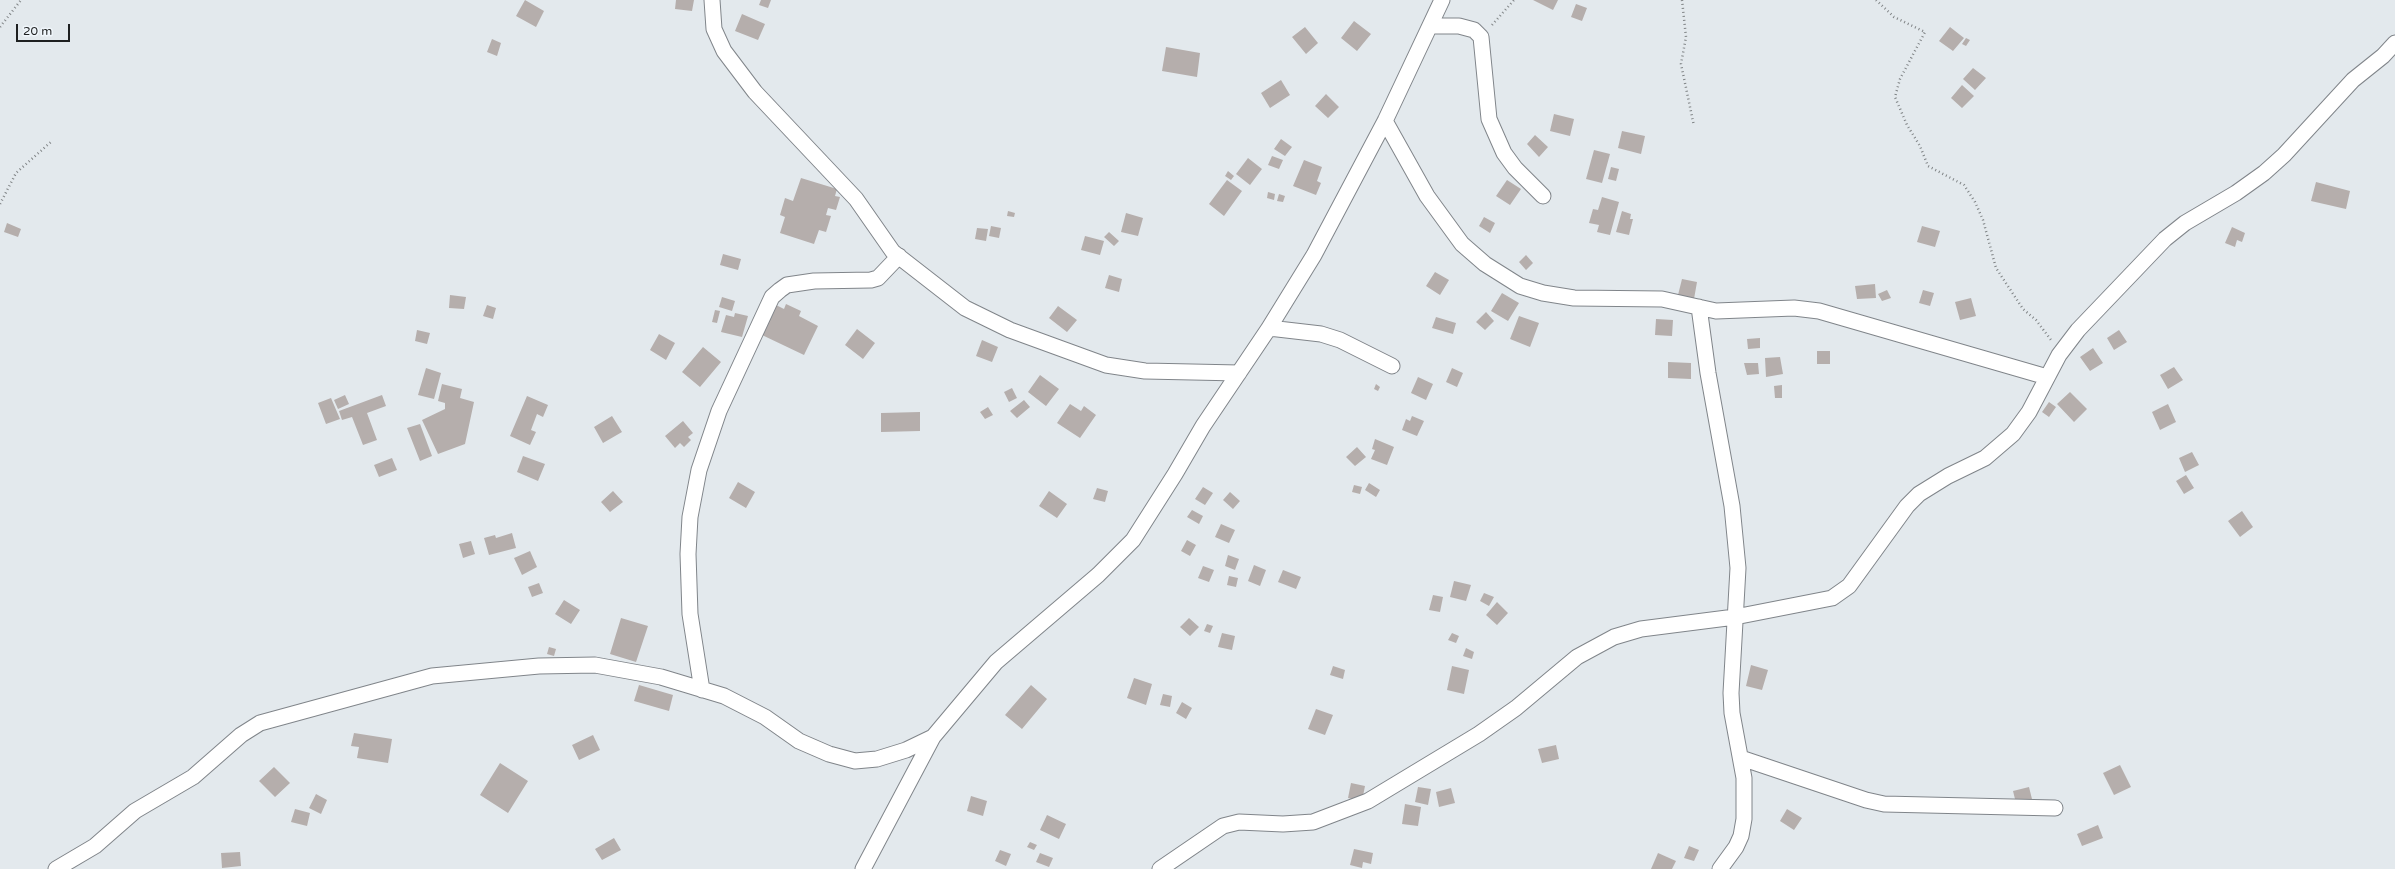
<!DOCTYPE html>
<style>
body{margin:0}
#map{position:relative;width:2395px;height:869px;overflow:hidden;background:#e3e9ed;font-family:"Varela Round",sans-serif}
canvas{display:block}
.scale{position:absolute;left:16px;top:24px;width:54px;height:18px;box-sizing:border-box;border:2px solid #1e2021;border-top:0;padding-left:5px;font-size:12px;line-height:14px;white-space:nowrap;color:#1e2021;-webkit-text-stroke:3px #f0f6fb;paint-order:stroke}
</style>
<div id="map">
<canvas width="2395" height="869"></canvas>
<div class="scale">20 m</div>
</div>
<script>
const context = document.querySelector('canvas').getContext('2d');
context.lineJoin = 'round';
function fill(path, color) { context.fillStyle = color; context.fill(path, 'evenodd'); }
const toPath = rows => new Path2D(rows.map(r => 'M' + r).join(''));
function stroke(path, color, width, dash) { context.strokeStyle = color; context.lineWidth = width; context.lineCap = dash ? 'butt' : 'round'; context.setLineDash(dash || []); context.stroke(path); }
fill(toPath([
 [525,0,544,11,536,27,516,16],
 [676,0,694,0,692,11,675,9],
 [761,0,771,0,768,8,759,5],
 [1533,0,1558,0,1553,10],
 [1576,4,1587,8,1582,21,1571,17],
 [742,14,765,24,758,40,735,31],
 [1354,21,1371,34,1357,51,1341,38],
 [1305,27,1318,43,1306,54,1292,37],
 [1950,27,1964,38,1953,51,1939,41],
 [1966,38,1970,40,1966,46,1962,44],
 [492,39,501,43,497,56,487,52],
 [1166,47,1200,53,1197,77,1162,71],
 [1973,68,1986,78,1975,90,1963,79],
 [1281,80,1290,95,1270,108,1261,93],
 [1962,85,1974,96,1962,108,1951,98],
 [1326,94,1339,107,1328,118,1315,106],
 [1554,114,1574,119,1570,136,1550,131],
 [1622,131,1645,136,1641,154,1618,148],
 [1535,135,1548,147,1539,157,1527,144],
 [1281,139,1292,147,1285,156,1274,149],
 [1594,150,1610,154,1602,183,1586,179],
 [1272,156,1283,160,1279,169,1268,165],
 [1248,158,1262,169,1250,185,1236,174],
 [1304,160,1322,167,1317,181,1321,183,1316,195,1293,186],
 [1611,167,1619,169,1616,181,1608,179],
 [1228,171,1234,176,1231,180,1225,176],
 [801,178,837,189,835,196,840,197,836,210,828,208,826,215,831,216,826,232,819,230,814,244,780,233,785,217,780,215,785,198,793,201],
 [1227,180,1242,191,1224,216,1209,204],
 [1507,180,1521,189,1510,205,1496,196],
 [2316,182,2350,191,2346,209,2311,201],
 [1268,192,1275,194,1274,200,1267,198],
 [1279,194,1285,196,1283,202,1277,201],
 [1602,197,1619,202,1610,235,1597,232,1599,225,1589,223,1593,209,1598,210],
 [1008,211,1015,213,1014,217,1007,216],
 [1622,211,1631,214,1630,219,1633,219,1629,235,1616,232],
 [1126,213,1143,218,1138,236,1121,232],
 [1484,217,1495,223,1490,233,1479,226],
 [7,223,21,229,18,237,4,232],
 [991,226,1001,228,999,238,989,236],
 [1922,226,1940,231,1935,247,1917,242],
 [2232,227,2245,233,2242,242,2237,240,2235,247,2225,243],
 [977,228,988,229,986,241,975,239],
 [1109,232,1119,241,1114,246,1104,237],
 [1085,236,1104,241,1100,255,1081,250],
 [723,254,741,259,738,270,720,265],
 [1526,255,1533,263,1526,270,1519,262],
 [1435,272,1449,280,1440,295,1426,286],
 [1109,275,1122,279,1119,292,1105,288],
 [1682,279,1697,282,1694,299,1678,295],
 [1875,284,1876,298,1857,299,1855,286],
 [1887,290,1891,298,1882,301,1878,294],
 [1923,290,1934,293,1930,306,1919,303],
 [1502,293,1519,303,1508,321,1491,311],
 [450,295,466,297,464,309,449,308],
 [722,297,735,301,732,311,719,307],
 [1971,298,1976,316,1960,320,1955,302],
 [786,304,801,311,799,316,818,326,804,355,762,335,776,305,784,309],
 [487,305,496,308,493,319,483,316],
 [1058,306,1077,320,1067,332,1049,318],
 [715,310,720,311,717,323,712,322],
 [1486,312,1494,321,1485,330,1476,322],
 [735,313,748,316,742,337,721,332,726,315,734,317],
 [1519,316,1539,323,1530,347,1510,339],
 [1436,317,1456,323,1453,334,1432,328],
 [1656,319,1673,320,1672,336,1655,335],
 [857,329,875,343,863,359,845,345],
 [417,330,430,333,427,344,415,341],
 [2119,330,2127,342,2114,350,2107,338],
 [659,334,675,343,666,360,650,350],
 [1760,338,1760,348,1748,349,1747,339],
 [982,340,998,347,992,362,976,356],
 [703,347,721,362,700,387,682,372],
 [2093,348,2103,363,2090,371,2080,357],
 [1817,351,1830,351,1830,364,1817,364],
 [1780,357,1783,374,1766,377,1765,358],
 [1668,362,1691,363,1691,379,1668,378],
 [1744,363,1758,363,1759,374,1747,375],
 [2174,367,2183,380,2168,389,2160,375],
 [426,368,441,373,434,399,418,395],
 [1452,368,1463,373,1457,387,1446,382],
 [1040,375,1059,389,1046,406,1028,392],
 [1418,377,1433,384,1426,400,1411,393],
 [442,384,462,389,460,398,474,402,465,444,438,454,422,420,445,409,445,403,438,401],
 [1376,384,1380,387,1378,391,1374,389],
 [1782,385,1782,398,1775,398,1774,386],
 [1012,388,1017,398,1009,402,1004,392],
 [2070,392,2087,409,2074,422,2057,404],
 [345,395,349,404,338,409,334,400],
 [382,395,386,406,367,413,377,440,363,445,352,417,342,420,339,411],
 [527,396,548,405,543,417,537,414,531,430,536,432,530,445,510,436],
 [331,398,340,419,326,424,318,403],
 [1024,400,1030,407,1017,418,1010,411],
 [2049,402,2056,407,2049,417,2042,412],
 [1070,404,1081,411,1084,406,1096,415,1080,438,1057,423],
 [2168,404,2176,422,2160,430,2152,412],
 [988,407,993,415,985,419,980,412],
 [920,412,920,431,881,432,881,413],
 [612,416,622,432,603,443,594,427],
 [1412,416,1424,421,1417,436,1402,430,1406,419,1410,421],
 [683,421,693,433,688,437,691,440,684,447,680,443,675,448,665,436],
 [420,424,432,456,420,461,407,428],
 [1375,439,1394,447,1387,465,1371,459,1375,450,1372,449],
 [1357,447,1366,457,1355,466,1346,457],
 [2192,452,2199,465,2185,472,2179,458],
 [523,456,545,464,538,481,517,472],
 [392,458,397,470,379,477,374,465],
 [2186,475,2194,488,2184,494,2176,481],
 [738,482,755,492,746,508,729,498],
 [1369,483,1380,490,1376,497,1365,490],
 [1354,485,1362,487,1360,494,1352,492],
 [1203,487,1213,493,1205,505,1195,499],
 [1097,488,1108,491,1105,502,1093,499],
 [613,491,623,502,610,512,601,502],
 [1049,491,1067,504,1057,518,1039,506],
 [1230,492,1240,501,1233,509,1223,500],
 [1192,510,1203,516,1199,524,1187,517],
 [2242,511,2253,527,2240,537,2228,521],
 [1221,524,1235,530,1229,543,1215,537],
 [512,533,516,548,489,555,484,538,495,535,496,538],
 [1187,540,1196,545,1190,556,1181,551],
 [471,541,475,554,463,558,459,544],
 [530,551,537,567,522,575,514,558],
 [1228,555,1239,559,1235,570,1225,566],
 [1254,565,1266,570,1260,586,1248,581],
 [1203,566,1214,570,1209,582,1198,578],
 [1283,570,1301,577,1296,589,1278,582],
 [1229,576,1238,578,1236,587,1227,585],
 [1454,581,1471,585,1466,601,1450,597],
 [539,583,543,593,532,597,528,587],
 [1484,593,1494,597,1489,606,1480,601],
 [1433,595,1443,597,1440,612,1429,610],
 [564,600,580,610,571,624,555,614],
 [1497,602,1508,613,1497,625,1486,615],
 [621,618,648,626,636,662,610,654],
 [1189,618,1199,627,1190,636,1180,627],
 [1207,624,1213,626,1210,633,1204,631],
 [1222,633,1235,636,1232,650,1218,647],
 [1452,633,1459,636,1456,643,1448,640],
 [549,647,556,649,554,656,547,654],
 [1466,648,1474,652,1472,659,1463,656],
 [1751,665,1768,670,1762,690,1746,686],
 [1333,666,1345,670,1343,679,1330,675],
 [1452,666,1469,670,1464,694,1447,690],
 [1134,678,1152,684,1146,705,1127,698],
 [639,685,673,695,669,711,634,701],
 [1031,685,1047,699,1022,729,1005,715],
 [1163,694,1172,696,1170,707,1160,705],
 [1182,702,1192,708,1186,719,1176,713],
 [1316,709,1333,715,1325,735,1308,729],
 [354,733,392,739,388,763,357,758,359,747,351,746],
 [593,735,600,750,579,760,572,745],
 [1556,745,1559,759,1542,763,1538,749],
 [500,763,528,781,508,813,480,795],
 [2120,765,2131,787,2114,795,2103,773],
 [274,767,290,783,275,797,259,781],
 [1351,783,1365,786,1362,801,1348,798],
 [1418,787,1431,789,1428,805,1415,802],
 [2029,787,2032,799,2016,803,2013,791],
 [1451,788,1455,803,1439,807,1436,792],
 [316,794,327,800,321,814,309,808],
 [971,796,987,801,983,816,967,811],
 [1405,804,1421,807,1418,826,1402,824],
 [295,809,310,813,307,826,291,822],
 [1787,809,1802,818,1794,830,1780,821],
 [1047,815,1066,824,1059,839,1040,830],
 [2098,825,2103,838,2082,846,2077,834],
 [614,838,621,850,602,860,595,849],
 [1030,842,1037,845,1034,850,1027,847],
 [1689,846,1699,850,1694,861,1684,858],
 [1354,849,1373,853,1371,864,1363,862,1362,868,1350,865],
 [1000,850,1011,854,1006,866,995,861],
 [240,852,241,866,222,868,221,853],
 [1040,853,1053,858,1049,867,1036,862],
 [1658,853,1676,861,1672,869,1651,869]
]), '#b5aeac');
const minor = toPath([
 [712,0,714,29,724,51,755,92,856,199,893,252,965,308,1010,330,1106,365,1145,371,1239,373],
 [1431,26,1459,26,1474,30,1481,37,1489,119,1504,153,1515,168,1543,196],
 [1385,121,1427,196,1462,244,1485,264,1520,286,1543,293,1574,298,1662,299,1716,311,1794,308,1819,311,2047,377],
 [1699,307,1708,373,1732,506,1738,568,1731,693,1732,713,1744,778,1744,819,1741,836,1736,847,1720,869],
 [1269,328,1321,334,1340,340,1392,366],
 [702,690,690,614,688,554,690,517,699,470,719,411,772,297,780,290,787,285,814,281,871,280,878,278,899,256],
 [1741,758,1866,800,1884,804,2055,808],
 [56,869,95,846,135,811,193,777,241,735,260,723,432,676,539,666,595,665,661,677,724,696,765,717,799,741,829,754,855,761,877,759,906,750,933,737],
 [863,869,933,737,996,662,1098,575,1133,540,1175,474,1203,426,1269,328,1314,255,1385,121,1442,0],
 [1160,869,1223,826,1239,822,1283,824,1313,822,1368,801,1479,734,1516,708,1577,657,1614,637,1641,629,1735,617,1832,598,1849,586,1907,506,1919,494,1948,476,1985,458,2013,434,2029,412,2059,355,2078,330,2165,239,2185,223,2236,193,2264,173,2284,155,2353,80,2383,56,2395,43]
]);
stroke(minor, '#80858a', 17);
stroke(toPath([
 [1682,0,1686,37,1681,64,1694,126],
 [1876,0,1894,17,1925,32,1900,79,1895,97,1907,125,1920,146,1928,166,1964,185,1975,202,1983,220,1996,268,2023,309,2036,320,2051,340],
 [1492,25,1514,0],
 [0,27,21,0],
 [0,204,16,173,52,141]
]), '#818587', 2.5, [1, 3]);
stroke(minor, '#fff', 15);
</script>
